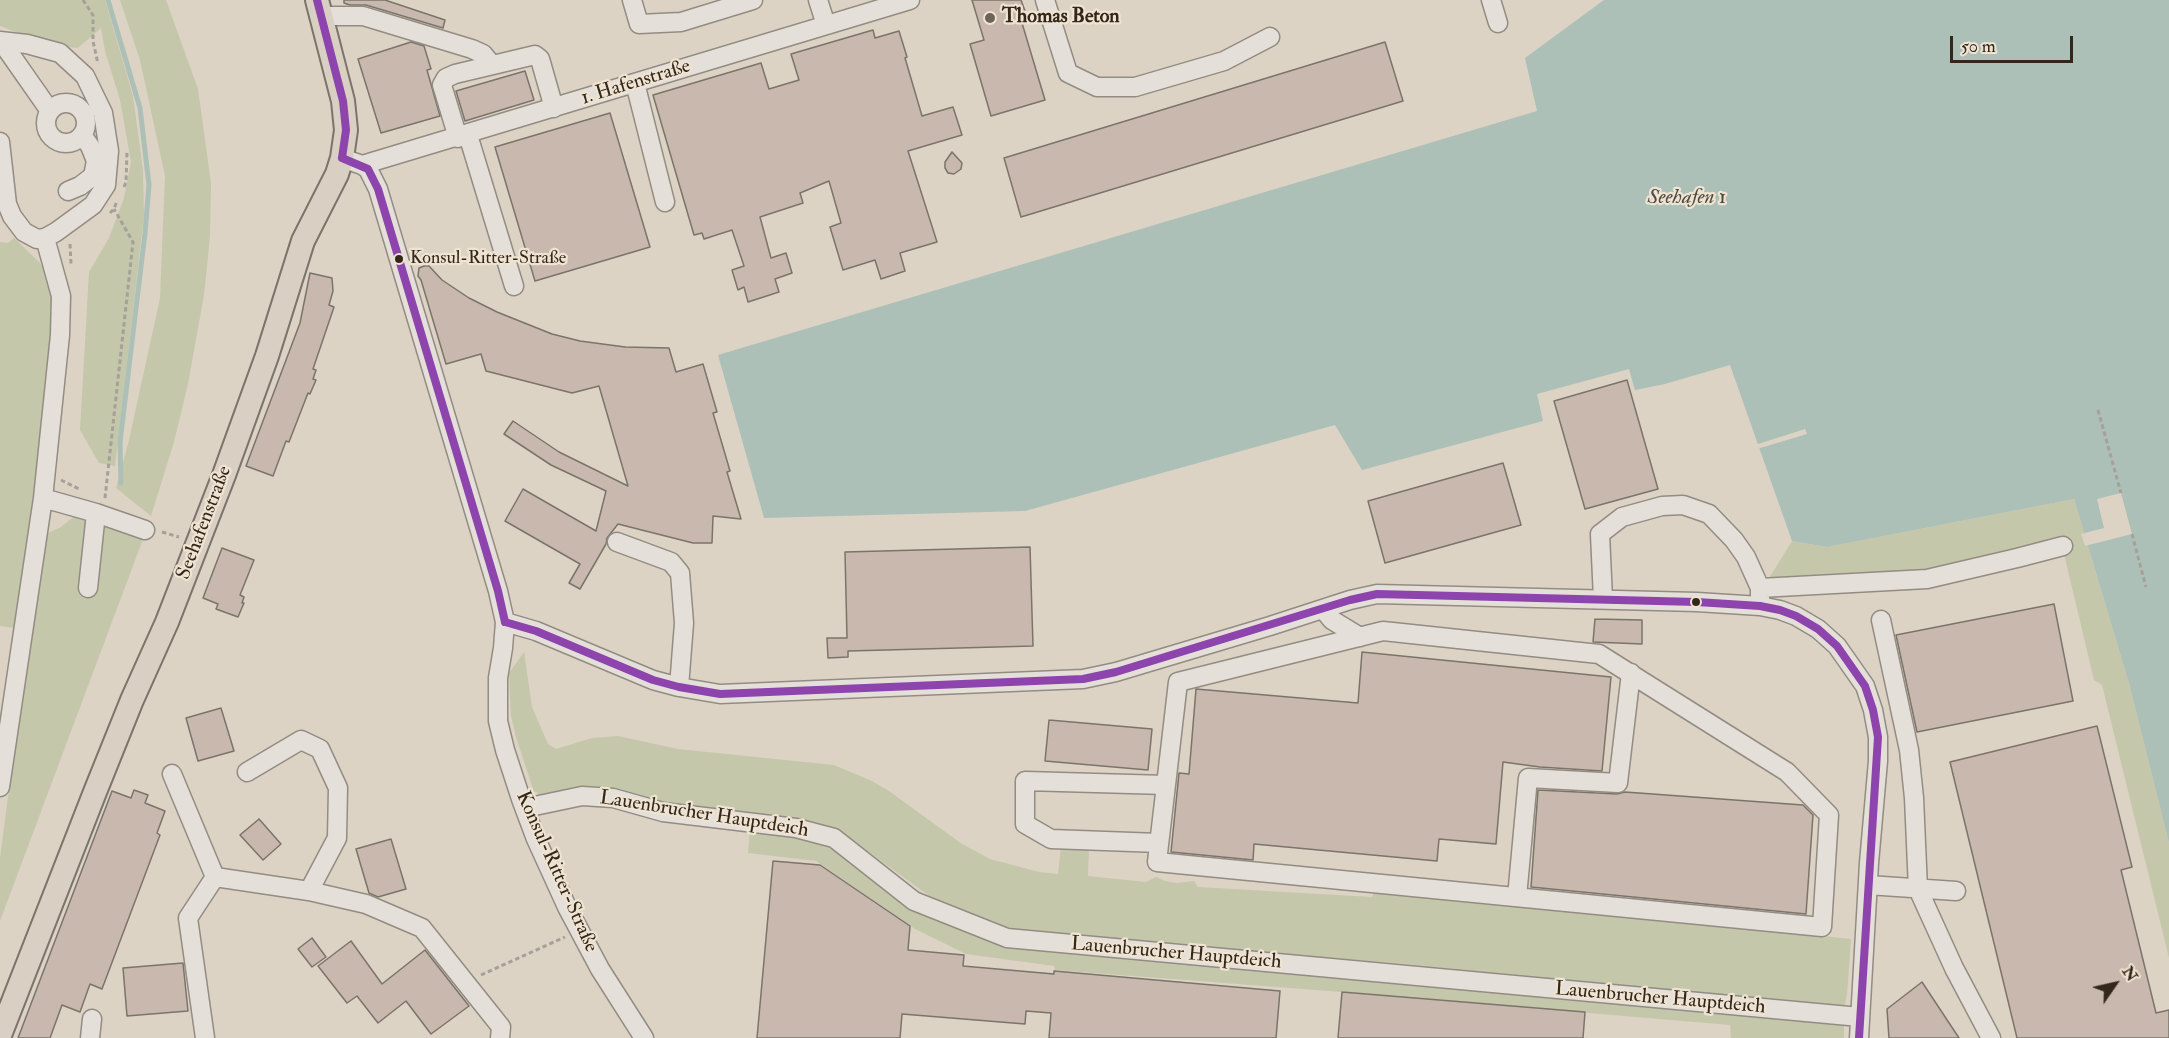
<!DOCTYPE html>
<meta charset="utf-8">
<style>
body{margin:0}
#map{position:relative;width:2169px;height:1038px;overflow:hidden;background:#dcd3c4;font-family:"IM FELL Double Pica",serif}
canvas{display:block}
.north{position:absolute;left:2085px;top:954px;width:60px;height:60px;-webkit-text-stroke:4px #efe3d2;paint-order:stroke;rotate:56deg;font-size:16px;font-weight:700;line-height:24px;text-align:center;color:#33271c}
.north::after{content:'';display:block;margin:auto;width:21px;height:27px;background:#33271c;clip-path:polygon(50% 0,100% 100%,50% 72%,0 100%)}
.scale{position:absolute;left:1950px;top:36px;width:123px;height:27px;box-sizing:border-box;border:3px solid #33271c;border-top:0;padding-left:8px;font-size:18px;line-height:21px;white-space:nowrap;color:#33271c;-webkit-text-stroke:4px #efe3d2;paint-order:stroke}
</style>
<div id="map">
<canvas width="2169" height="1038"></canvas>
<div class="north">N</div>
<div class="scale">50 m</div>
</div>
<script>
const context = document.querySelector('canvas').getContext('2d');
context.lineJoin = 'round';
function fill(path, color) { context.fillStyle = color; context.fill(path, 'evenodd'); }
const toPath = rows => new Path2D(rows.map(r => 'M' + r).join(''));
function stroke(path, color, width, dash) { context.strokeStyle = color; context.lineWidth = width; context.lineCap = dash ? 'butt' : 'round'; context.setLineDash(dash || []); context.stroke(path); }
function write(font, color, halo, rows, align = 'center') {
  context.font = font + ' "IM FELL Double Pica",serif'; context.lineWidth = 4.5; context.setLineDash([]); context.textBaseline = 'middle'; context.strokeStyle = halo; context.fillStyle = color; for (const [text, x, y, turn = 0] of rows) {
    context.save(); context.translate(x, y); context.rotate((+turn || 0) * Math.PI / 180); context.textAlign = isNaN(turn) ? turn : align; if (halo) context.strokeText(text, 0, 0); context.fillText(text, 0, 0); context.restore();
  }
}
fill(toPath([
 [0,0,105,0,133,96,143,170,144,215,115,466,99,463,80,430,89,272,109,238,124,198,131,162,120,100,105,51,101,28,78,48,53,46,0,26],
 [120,0,166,0,198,89,211,183,210,237,204,295,188,384,174,442,151,516,116,488,129,440,160,298,165,176,140,60],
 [14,238,40,263,52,284,54,324,39,452,14,628,0,626,0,242,8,243],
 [2074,499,2130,687,2169,843,2169,958,2102,685,2094,680,2064,554,1930,589,1769,592,1758,596,1792,541,1827,547],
 [76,515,89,521,82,594,97,594,104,524,143,539,0,921,0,858,42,536,61,527],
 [524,652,532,707,548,744,556,749,592,738,618,736,678,749,834,765,870,780,889,791,962,844,990,859,1039,872,1058,874,1061,846,1089,848,1088,876,1146,882,1156,877,1165,881,1177,883,1194,881,1198,887,1372,897,1376,888,1486,898,1498,905,1727,922,1785,932,1851,939,1847,995,1844,1008,1406,964,1077,938,1020,932,994,925,935,900,852,840,832,829,719,814,592,790,560,792,539,796,537,792,534,792,516,737,511,716,509,673],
 [750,831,827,841,963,930,1844,1023,1844,1038,1731,1038,1730,1025,1342,992,1055,970,1054,966,966,954,915,929,816,861,748,853]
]), '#c4c7aa');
fill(toPath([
 [1604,0,2169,0,2169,843,2130,687,2074,499,1827,547,1792,541,1730,365,1665,384,1635,390,1629,369,1537,394,1543,421,1362,470,1335,425,1025,511,764,518,718,355,1537,111,1525,58]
]), '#acc0b7');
fill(toPath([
 [1805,429,1807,434,1757,449,1755,445],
 [2121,493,2132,534,2085,546,2081,534,2104,528,2097,499]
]), '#dcd3c4');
stroke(toPath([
 [108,0,140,108,149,185,145,233,120,442,121,483]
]), '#acc0b7', 5);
const building = toPath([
 [344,0,385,0,445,20,443,28,366,5,350,5,344,3,344,0],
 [972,0,1021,0,1025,11,1019,13,1045,100,991,116,970,44,984,40,972,0],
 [873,30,875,38,899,31,907,57,905,58,922,116,953,107,962,135,908,151,937,242,900,253,905,271,881,279,875,260,843,270,830,227,841,223,829,181,800,193,803,203,760,217,771,258,786,253,792,273,775,279,779,292,748,302,744,287,738,290,732,270,744,266,732,230,704,239,702,233,694,235,653,95,761,63,769,89,799,80,791,54,873,30],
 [411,42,424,46,431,69,427,70,440,116,381,133,358,59,411,42],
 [1385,42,1403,101,1021,217,1004,158,1385,42],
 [525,71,534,100,465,121,456,91,525,71],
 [610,113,650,247,535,281,495,147,610,113],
 [952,152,962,163,961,169,954,174,948,173,945,168,945,162,952,152],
 [424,266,429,266,442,280,469,298,497,312,552,334,580,341,625,347,669,348,676,372,703,364,717,412,713,413,730,471,727,472,741,519,713,516,712,543,693,543,618,524,607,538,606,544,580,589,569,583,580,564,505,521,523,489,596,531,606,491,551,465,504,434,513,421,559,452,628,486,599,386,572,393,486,371,481,354,446,364,421,280,418,276,419,268,424,266],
 [310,273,332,278,333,291,329,305,334,307,313,369,316,370,313,379,316,380,310,394,308,393,289,442,286,441,273,476,246,466,300,323,310,273],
 [1627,380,1658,489,1585,509,1554,401,1627,380],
 [1503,463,1521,525,1385,563,1368,501,1503,463],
 [1030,547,1033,646,848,651,848,657,828,658,827,638,847,638,845,552,1030,547],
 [222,548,254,560,240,595,244,597,242,603,244,603,238,617,216,609,218,604,203,598,222,548],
 [2054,604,2073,701,1917,732,1896,635,2054,604],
 [1595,619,1642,620,1642,644,1593,642,1595,619],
 [1362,652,1611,677,1602,771,1540,767,1503,762,1496,844,1439,839,1437,861,1254,844,1253,860,1171,852,1179,773,1189,774,1196,689,1358,703,1362,652],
 [221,708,234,751,198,761,186,718,221,708],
 [1049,720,1152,729,1148,770,1045,761,1049,720],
 [2097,726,2132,867,2121,870,2156,1013,2169,1010,2169,1038,2017,1038,1950,762,2097,726],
 [134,790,148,795,145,803,165,811,157,833,160,835,102,989,90,984,80,1012,62,1005,50,1038,18,1038,112,791,131,798,134,790],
 [1538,790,1617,794,1625,792,1803,805,1813,815,1806,914,1531,887,1538,790],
 [259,819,281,844,263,860,240,835,259,819],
 [391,839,406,889,378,897,369,893,356,849,391,839],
 [773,861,820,865,910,926,908,950,964,955,963,966,1054,974,1054,971,1280,991,1276,1038,1049,1038,1051,1013,1026,1011,1025,1024,902,1014,900,1038,757,1038,773,861],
 [312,938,326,957,312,967,298,949,312,938],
 [351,941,382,984,425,950,469,1006,431,1034,406,1001,378,1023,357,996,347,1003,318,966,351,941],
 [183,963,188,1011,127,1016,123,968,183,963],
 [1922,982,1959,1038,1889,1038,1887,1009,1922,982],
 [1342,992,1585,1012,1583,1038,1338,1038,1342,992]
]);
fill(building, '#c9b8ad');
stroke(building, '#7b746b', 1.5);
const minor = toPath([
 [632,0,639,24,681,22,753,0],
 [818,0,826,25],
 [1045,0,1068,73,1097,87,1135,87,1224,61,1270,37],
 [1491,0,1498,23],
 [321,16,363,16,472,49,483,54,492,65],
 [0,41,27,44,60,53,85,76,103,113,109,151,106,185,93,205,56,232,45,238,37,239,24,232,12,216,7,204,0,142],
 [1,41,50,111],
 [635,83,665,202],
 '46 123a20 20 0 1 1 40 0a20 20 0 1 1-40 0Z',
 [468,135,514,286],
 [458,138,442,85,446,78,455,74,535,55,540,59,554,108],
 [342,158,362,165,368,169,378,189,498,591,505,622,503,648,498,678,498,721,505,750,521,799,536,839,567,907,600,969,644,1038],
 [362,165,910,0],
 [68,191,80,186,93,176,96,161,90,146,82,135],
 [45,238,61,296,60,335,43,498,96,513,145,530],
 [617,542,671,562,680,573,684,623,679,687],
 [88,588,96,513],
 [1603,599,1600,534,1622,517,1662,506,1683,505,1709,514,1734,540,1746,557,1760,588],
 [1760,606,1760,588,1927,579,2017,558,2063,546],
 [1323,609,1332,620,1360,637],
 [1881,620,1909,750,1914,798,1918,889,1954,968,1991,1038],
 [505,622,536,631,653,680,679,687,720,694,1083,679,1116,672,1270,626,1350,600,1377,594,1697,602,1760,606,1780,610,1796,616,1818,629,1837,646,1865,686,1873,710,1878,737,1878,761,1869,863,1859,1038],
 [1383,631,1599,654,1787,772,1829,815,1822,927,1157,862,1178,682,1383,631],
 [247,772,301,740,320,749,338,788,337,838,309,891],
 [172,774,215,877],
 [0,787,43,498],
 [525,808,582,796,613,798,663,812,796,828,834,838,914,901,1007,938,1860,1017],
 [1159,843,1051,839,1025,824,1025,781,1166,785],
 [1868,885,1956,891],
 [1517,897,1528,778,1618,783,1631,673],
 [90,1038,92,1019],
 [205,1038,188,918,215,877,309,891,366,904,422,928,501,1027,500,1038]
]);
const major = toPath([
 [0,1035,95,792,132,700,167,622,224,475,267,356,303,241,337,174,342,158,346,130,343,101,317,0]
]);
stroke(minor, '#938c83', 21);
stroke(major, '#7b746b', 26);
stroke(toPath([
 [83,0,93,15,93,41,98,64],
 [124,187,126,182,127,152],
 [110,213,114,209,117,201],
 [70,244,71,264],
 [2098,410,2121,493],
 [61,480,79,489],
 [105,498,133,242,114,209],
 [162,532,179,537],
 [2132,534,2146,587],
 [481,975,565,937]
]), '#a5a09a', 3, [4.5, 3]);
stroke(minor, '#e4dfd8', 18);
stroke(major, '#d9d0c3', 22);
stroke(toPath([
 [317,0,343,101,346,130,342,158],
 [342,158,368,169,378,189,498,591,505,622],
 [505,622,536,631,653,680,679,687,720,694,1083,679,1116,672,1350,600,1377,594,1697,602,1760,606,1780,610,1796,616,1818,629,1837,646,1865,686,1873,710,1878,737,1859,1038]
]), '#8e44ad', 8);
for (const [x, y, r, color] of [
 [990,18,6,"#6e6357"],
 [399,259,5,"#33271c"],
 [1696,602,5,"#33271c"]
]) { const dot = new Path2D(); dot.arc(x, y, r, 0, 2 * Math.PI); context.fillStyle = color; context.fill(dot); stroke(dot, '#efe3d2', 2); }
write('18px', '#33271c', '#efe3d2', [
 ["Konsul-Ritter-Straße",410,259]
], 'left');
write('bold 20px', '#33271c', '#efe3d2', [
 ["Thomas Beton",1002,18]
], 'left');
write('20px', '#33271c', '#efe3d2', [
 ["1. Hafenstraße",636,83,-17],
 ["Seehafenstraße",205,523,-69],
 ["Lauenbrucher Hauptdeich",704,815,9],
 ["Konsul-Ritter-Straße",556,872,66],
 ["Lauenbrucher Hauptdeich",1176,954,5],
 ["Lauenbrucher Hauptdeich",1660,999,5]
]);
write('italic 21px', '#4c4b41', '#efe3d2', [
 ["Seehafen 1",1687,198]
]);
</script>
